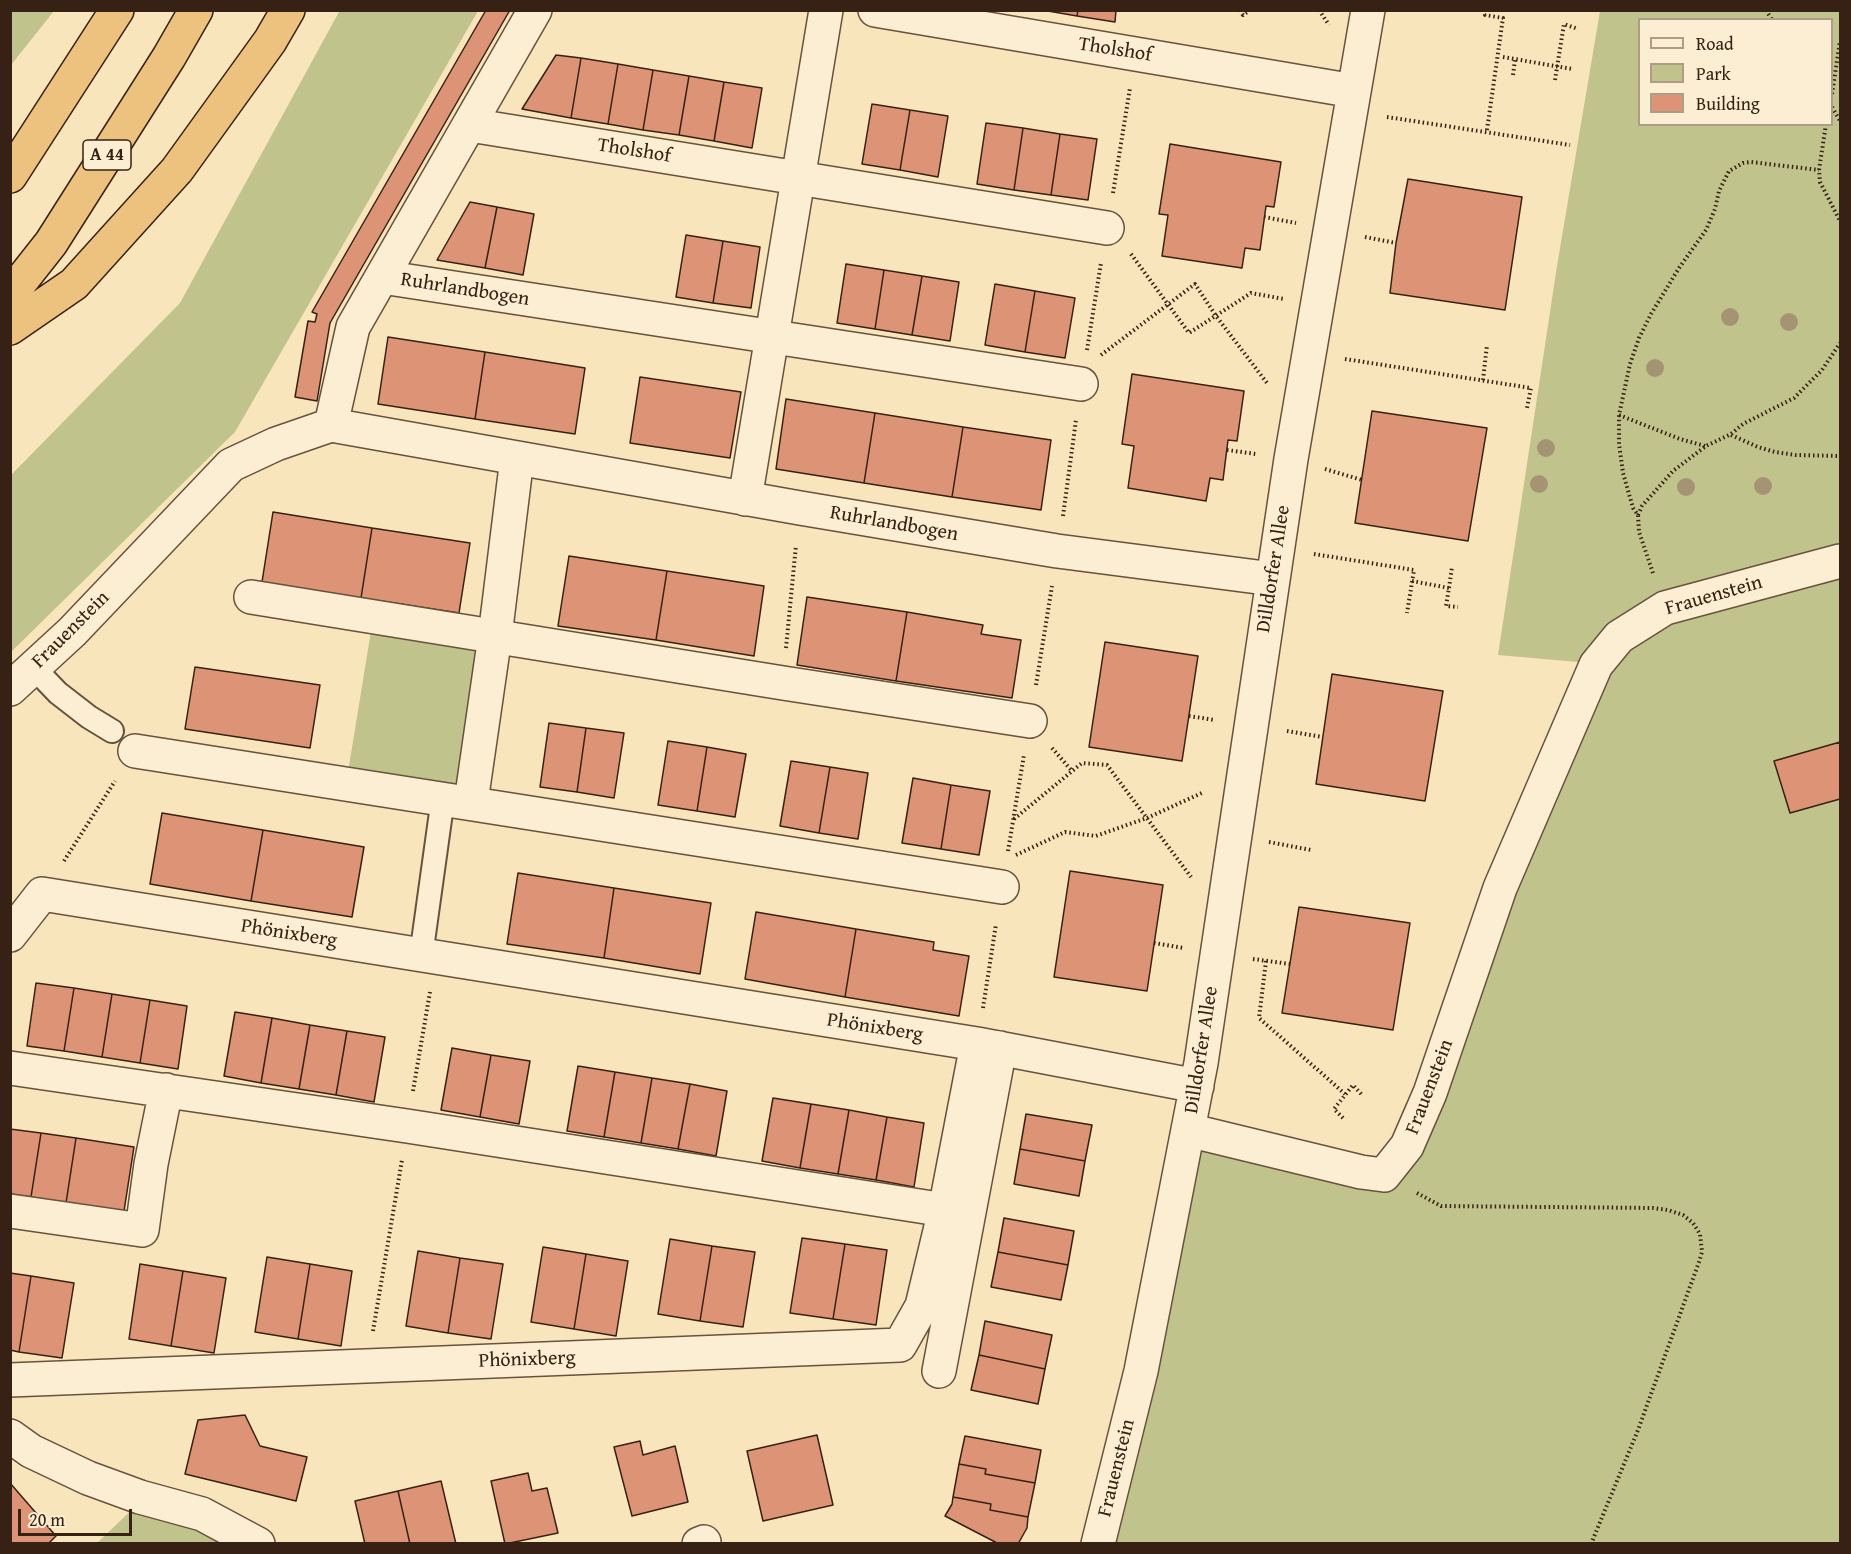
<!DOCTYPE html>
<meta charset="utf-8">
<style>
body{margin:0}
#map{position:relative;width:1851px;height:1554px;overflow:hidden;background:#f9e5bb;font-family:"Gentium Book Plus",serif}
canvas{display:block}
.frame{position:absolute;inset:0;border:12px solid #372114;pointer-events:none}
.legend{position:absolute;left:1638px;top:18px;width:195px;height:108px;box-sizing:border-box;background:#fbeed3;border:2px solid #ad9c87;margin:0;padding:8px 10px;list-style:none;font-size:18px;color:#372114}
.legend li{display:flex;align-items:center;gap:12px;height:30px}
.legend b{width:30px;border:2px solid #ad9c87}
.scale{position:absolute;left:18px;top:1509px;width:114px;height:27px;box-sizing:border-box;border:3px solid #372114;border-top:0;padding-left:8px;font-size:18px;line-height:21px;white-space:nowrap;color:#372114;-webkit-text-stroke:4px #fbeed3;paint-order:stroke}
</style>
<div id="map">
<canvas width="1851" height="1554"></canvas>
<div class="frame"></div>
<ul class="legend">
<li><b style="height:8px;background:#fbeed3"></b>Road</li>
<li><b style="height:16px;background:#c1c38d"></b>Park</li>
<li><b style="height:16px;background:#dd9476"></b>Building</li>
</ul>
<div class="scale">20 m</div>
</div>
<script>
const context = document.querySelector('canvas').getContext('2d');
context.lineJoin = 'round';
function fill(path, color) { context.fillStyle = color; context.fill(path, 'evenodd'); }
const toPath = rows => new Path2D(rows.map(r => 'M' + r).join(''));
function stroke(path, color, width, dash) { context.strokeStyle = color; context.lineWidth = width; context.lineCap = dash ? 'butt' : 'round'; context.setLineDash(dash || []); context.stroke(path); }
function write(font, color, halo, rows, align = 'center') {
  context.font = font + ' "Gentium Book Plus",serif'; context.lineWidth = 4.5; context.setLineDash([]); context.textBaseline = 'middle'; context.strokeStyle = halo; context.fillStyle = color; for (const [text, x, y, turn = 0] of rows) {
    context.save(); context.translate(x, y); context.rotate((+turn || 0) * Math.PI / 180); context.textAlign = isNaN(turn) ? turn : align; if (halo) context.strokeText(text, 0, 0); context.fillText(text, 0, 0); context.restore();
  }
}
fill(toPath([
 [11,10,54,11,11,65,10,11],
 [340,10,478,11,235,432,11,652,11,475,180,303],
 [1600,11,1840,11,1840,555,1728,583,1589,663,1498,655,1557,266],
 [1640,20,1832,20,1832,124,1640,124],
 [1840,569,1840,1543,1104,1544,1190,1135,1385,1179,1597,668,1667,616],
 [372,625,488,644,463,797,347,778],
 [140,1502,248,1544,96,1544]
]), '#c1c38d');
const building = toPath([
 [486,10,510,10,330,323,317,401,295,397,308,321,315,322,317,314,312,312,486,10],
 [1042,10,1078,10,1077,16,1042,10],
 [1078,10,1116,10,1115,22,1077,16,1078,10],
 [556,55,581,58,571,118,522,109,556,55],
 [581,58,618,64,608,124,571,118,581,58],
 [618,64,653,70,643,130,608,124,618,64],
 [653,70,689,76,679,135,643,130,653,70],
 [689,76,724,82,714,141,679,135,689,76],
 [724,82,762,88,752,148,714,141,724,82],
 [872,104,910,110,900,170,862,164,872,104],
 [910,110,948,116,938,177,900,170,910,110],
 [986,123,1023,128,1014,190,977,184,986,123],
 [1023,128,1060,134,1051,195,1014,190,1023,128],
 [1060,134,1097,139,1088,200,1051,195,1060,134],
 [1170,144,1281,162,1274,207,1266,206,1260,250,1245,248,1242,268,1162,256,1168,215,1159,214,1170,144],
 [1408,179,1522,197,1505,310,1390,293,1396,243,1408,179],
 [470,202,497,207,485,268,437,260,470,202],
 [497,207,534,214,523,275,485,268,497,207],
 [686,235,723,241,713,303,676,297,686,235],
 [723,241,760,247,751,308,713,303,723,241],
 [846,264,884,270,875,329,837,323,846,264],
 [884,270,922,276,912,335,875,329,884,270],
 [922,276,959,282,950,341,912,335,922,276],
 [995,284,1035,291,1025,352,985,345,995,284],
 [1035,291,1075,298,1065,358,1025,352,1035,291],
 [388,337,485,352,475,419,378,404,388,337],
 [485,352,585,368,575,434,475,419,485,352],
 [1132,374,1244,391,1237,441,1228,440,1223,480,1210,478,1206,501,1128,488,1134,446,1122,444,1132,374],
 [640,377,741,392,730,458,630,443,640,377],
 [786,399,875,413,864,483,776,469,786,399],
 [1372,411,1487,428,1468,541,1355,523,1372,411],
 [875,413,963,427,952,497,864,483,875,413],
 [963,427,1051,440,1041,510,952,497,963,427],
 [273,512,372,528,361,598,262,582,273,512],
 [372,528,470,543,459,613,361,598,372,528],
 [569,556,667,571,656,640,558,626,569,556],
 [667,571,764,586,754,656,656,640,667,571],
 [807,597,907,612,896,681,797,665,807,597],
 [907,612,983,625,981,634,1021,640,1012,698,896,681,907,612],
 [1105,642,1198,656,1182,761,1089,747,1105,642],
 [195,667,320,685,310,748,185,729,195,667],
 [1332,674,1443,691,1425,801,1316,784,1332,674],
 [549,723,586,728,577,792,540,787,549,723],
 [586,728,624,733,614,798,577,792,586,728],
 [668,741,707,747,697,811,658,805,668,741],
 [1840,742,1840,799,1790,813,1774,761,1840,742],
 [707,747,746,754,735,817,697,811,707,747],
 [791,761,830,767,819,833,780,826,791,761],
 [830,767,868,773,858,839,819,833,830,767],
 [913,778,951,785,941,849,902,843,913,778],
 [951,785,990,791,979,855,941,849,951,785],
 [162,813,263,830,251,901,150,884,162,813],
 [263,830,364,847,352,917,251,901,263,830],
 [1070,871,1163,885,1147,991,1054,977,1070,871],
 [518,873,614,888,604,958,507,944,518,873],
 [614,888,711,903,700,974,604,958,614,888],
 [1299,907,1410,923,1393,1030,1282,1013,1299,907],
 [756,912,856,929,845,997,745,979,756,912],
 [856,929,934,942,933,950,969,956,959,1016,845,997,856,929],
 [36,983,74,988,64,1051,27,1046,36,983],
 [74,988,112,994,102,1057,64,1051,74,988],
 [112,994,150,1000,140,1063,102,1057,112,994],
 [150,1000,187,1006,178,1069,140,1063,150,1000],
 [235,1012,272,1018,261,1083,224,1076,235,1012],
 [272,1018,310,1025,299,1089,261,1083,272,1018],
 [310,1025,347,1031,336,1095,299,1089,310,1025],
 [347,1031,385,1037,374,1102,336,1095,347,1031],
 [452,1048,491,1055,480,1117,441,1110,452,1048],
 [491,1055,530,1061,519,1124,480,1117,491,1055],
 [578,1066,615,1072,604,1137,567,1131,578,1066],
 [615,1072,652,1078,641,1143,604,1137,615,1072],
 [652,1078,690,1084,678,1149,641,1143,652,1078],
 [690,1084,727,1091,716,1156,678,1149,690,1084],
 [773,1098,811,1104,800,1168,762,1161,773,1098],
 [811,1104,849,1110,838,1174,800,1168,811,1104],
 [849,1110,887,1117,876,1180,838,1174,849,1110],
 [1026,1114,1092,1125,1085,1161,1020,1149,1026,1114],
 [887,1117,924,1123,914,1187,876,1180,887,1117],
 [10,1129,41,1133,31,1197,10,1194,10,1129],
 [41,1133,76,1138,66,1203,31,1197,41,1133],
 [76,1138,134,1147,124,1211,66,1203,76,1138],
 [1020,1149,1085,1161,1079,1196,1014,1184,1020,1149],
 [1004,1218,1074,1231,1068,1265,998,1252,1004,1218],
 [802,1238,845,1244,833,1319,790,1313,802,1238],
 [670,1239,712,1246,700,1321,658,1314,670,1239],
 [845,1244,887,1250,876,1325,833,1319,845,1244],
 [712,1246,755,1252,743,1327,700,1321,712,1246],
 [543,1247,586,1254,574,1329,531,1322,543,1247],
 [418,1251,460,1258,448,1333,406,1326,418,1251],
 [998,1252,1068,1265,1061,1300,991,1287,998,1252],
 [586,1254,628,1261,616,1336,574,1329,586,1254],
 [267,1257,310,1264,298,1339,255,1332,267,1257],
 [460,1258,503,1264,491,1339,448,1333,460,1258],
 [140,1264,183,1271,171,1346,129,1339,140,1264],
 [310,1264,352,1271,341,1346,298,1339,310,1264],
 [183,1271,226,1278,214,1353,171,1346,183,1271],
 [10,1273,31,1276,19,1352,10,1350,10,1273],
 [31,1276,74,1283,62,1358,19,1352,31,1276],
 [985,1321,1052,1335,1045,1369,979,1355,985,1321],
 [979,1355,1045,1369,1038,1404,971,1390,979,1355],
 [245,1415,260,1446,307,1457,296,1501,185,1474,198,1420,245,1415],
 [817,1435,833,1505,763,1521,747,1451,817,1435],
 [965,1436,1041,1450,1035,1483,985,1474,986,1469,959,1464,965,1436],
 [640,1441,643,1455,675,1446,688,1502,632,1516,614,1447,640,1441],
 [959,1464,986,1469,985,1474,1035,1483,1028,1517,990,1510,991,1504,953,1497,959,1464],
 [528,1473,532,1491,547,1488,558,1533,505,1544,491,1481,528,1473],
 [441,1481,456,1544,410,1544,398,1491,441,1481],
 [10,1483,56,1536,48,1544,10,1544,10,1483],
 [398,1491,410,1544,365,1544,355,1501,398,1491],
 [953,1497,991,1504,990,1510,1028,1517,1027,1528,1018,1544,999,1544,945,1516,952,1504,953,1497]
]);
fill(building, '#dd9476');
stroke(building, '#372114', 1.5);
const lane = toPath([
 [34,668,58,693,89,717,112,731],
 [421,956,443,798]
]);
const street = toPath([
 [875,10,1354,91],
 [470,125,1107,228],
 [382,277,1081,384],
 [331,425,353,327,535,10],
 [745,499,826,10],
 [251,597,783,683,1030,721],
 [10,689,72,632,231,465,276,444,331,425,800,508,1057,551,1273,579],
 [135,751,1002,887],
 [471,802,495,636,517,458],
 [10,935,42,894,977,1044,1197,1086],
 [10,1068,407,1126,945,1210],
 [1188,1130,1361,1172,1384,1175,1407,1146,1430,1093,1500,888,1596,665,1619,637,1665,608,1840,561],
 [10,1211,142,1230,151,1164,166,1090],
 [939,1371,1000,1048],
 [10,1380,900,1345,922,1306,945,1210,977,1044],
 [10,1436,31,1451,88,1478,140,1497,202,1514,258,1544],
 [699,1544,704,1542],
 [1098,1544,1141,1371,1201,1063,1291,459,1368,10]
]);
const highway = toPath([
 [10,176,117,10],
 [10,295,51,243,169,57,196,10],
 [10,328,74,284,177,170,270,41,288,10]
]);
stroke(lane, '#68523e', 26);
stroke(street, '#68523e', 36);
stroke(highway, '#372114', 36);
stroke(toPath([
 [1240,10,1243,15,1250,10],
 [1319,10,1329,25],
 [1486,10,1485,15,1503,18,1487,130],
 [1766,10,1772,20],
 [1503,57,1572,69],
 [1513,75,1515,60],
 [1555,80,1564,24,1578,29],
 [1832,94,1840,41],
 [1832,107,1840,121],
 [1387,117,1570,145],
 [1826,124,1819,170,1820,182,1840,221],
 [1113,193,1130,88],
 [1264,217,1296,223],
 [1365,237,1396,243],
 [1131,254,1189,333,1251,293,1284,299],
 [1087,350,1101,263],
 [1101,355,1195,284,1216,316,1267,383],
 [1345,359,1531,388,1527,408],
 [1483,380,1487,345],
 [1619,415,1680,439,1705,446],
 [1731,435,1758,447,1775,452,1796,455,1840,456],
 [1227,450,1256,454],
 [1325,469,1362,480],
 [1638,515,1642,506,1673,471,1706,446,1731,434,1743,424,1794,398,1822,370,1840,343],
 [1063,516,1076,420],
 [1314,554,1414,570,1407,613],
 [1653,573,1639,532,1638,515,1633,508,1623,473,1619,444,1619,415,1630,364,1639,338,1651,314,1679,268,1706,230,1715,209,1719,191,1729,171,1743,163,1751,162,1819,170],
 [1412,581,1449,588,1446,606,1458,607],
 [1449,588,1452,567],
 [786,648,796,545],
 [1036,685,1052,586],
 [1189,716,1215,720],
 [1287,731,1322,737],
 [1052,748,1072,771],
 [1014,819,1082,763,1107,765,1191,877],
 [1269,842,1311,850],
 [1008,851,1024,755],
 [1016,855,1065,832,1096,836,1147,818,1204,792],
 [64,861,115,781],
 [1154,943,1183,948],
 [1253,959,1290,964],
 [1266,961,1259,1018,1345,1094],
 [983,1008,996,924],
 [413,1091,430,992],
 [1343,1118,1334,1109,1353,1085,1363,1096],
 [1417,1193,1441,1206,1653,1208,1668,1210,1683,1215,1693,1223,1700,1234,1702,1252,1699,1262,1638,1430,1591,1544],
 [373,1331,402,1160]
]), '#372114', 4, [1.5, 3]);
stroke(lane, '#fbeed3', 22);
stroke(street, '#fbeed3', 33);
stroke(highway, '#ecc27e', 33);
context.fillStyle = '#a59473';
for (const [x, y] of [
 [1730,317],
 [1789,322],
 [1655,368],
 [1546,448],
 [1539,484],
 [1763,486],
 [1686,487]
]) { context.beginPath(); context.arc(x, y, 9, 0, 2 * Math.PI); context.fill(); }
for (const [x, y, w] of [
 [107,155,48]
]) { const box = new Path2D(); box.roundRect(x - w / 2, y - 15, w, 30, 4.5); context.fillStyle = '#fbeed3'; context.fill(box); stroke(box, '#372114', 1.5); }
write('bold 18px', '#372114', null, [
 ["A 44",107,155]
]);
write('20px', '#372114', '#fbeed3', [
 ["Tholshof",1115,50,9],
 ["Tholshof",634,151,9],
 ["Ruhrlandbogen",465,290,9],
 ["Ruhrlandbogen",894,524,10],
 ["Dilldorfer Allee",1274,569,-81],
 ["Frauenstein",1714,596,-16],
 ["Frauenstein",71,630,-45],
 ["Phönixberg",289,934,9],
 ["Phönixberg",875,1028,9],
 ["Dilldorfer Allee",1202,1050,-81],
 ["Frauenstein",1430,1087,-69],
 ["Phönixberg",527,1360,-2],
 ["Frauenstein",1117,1468,-76]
]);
</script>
